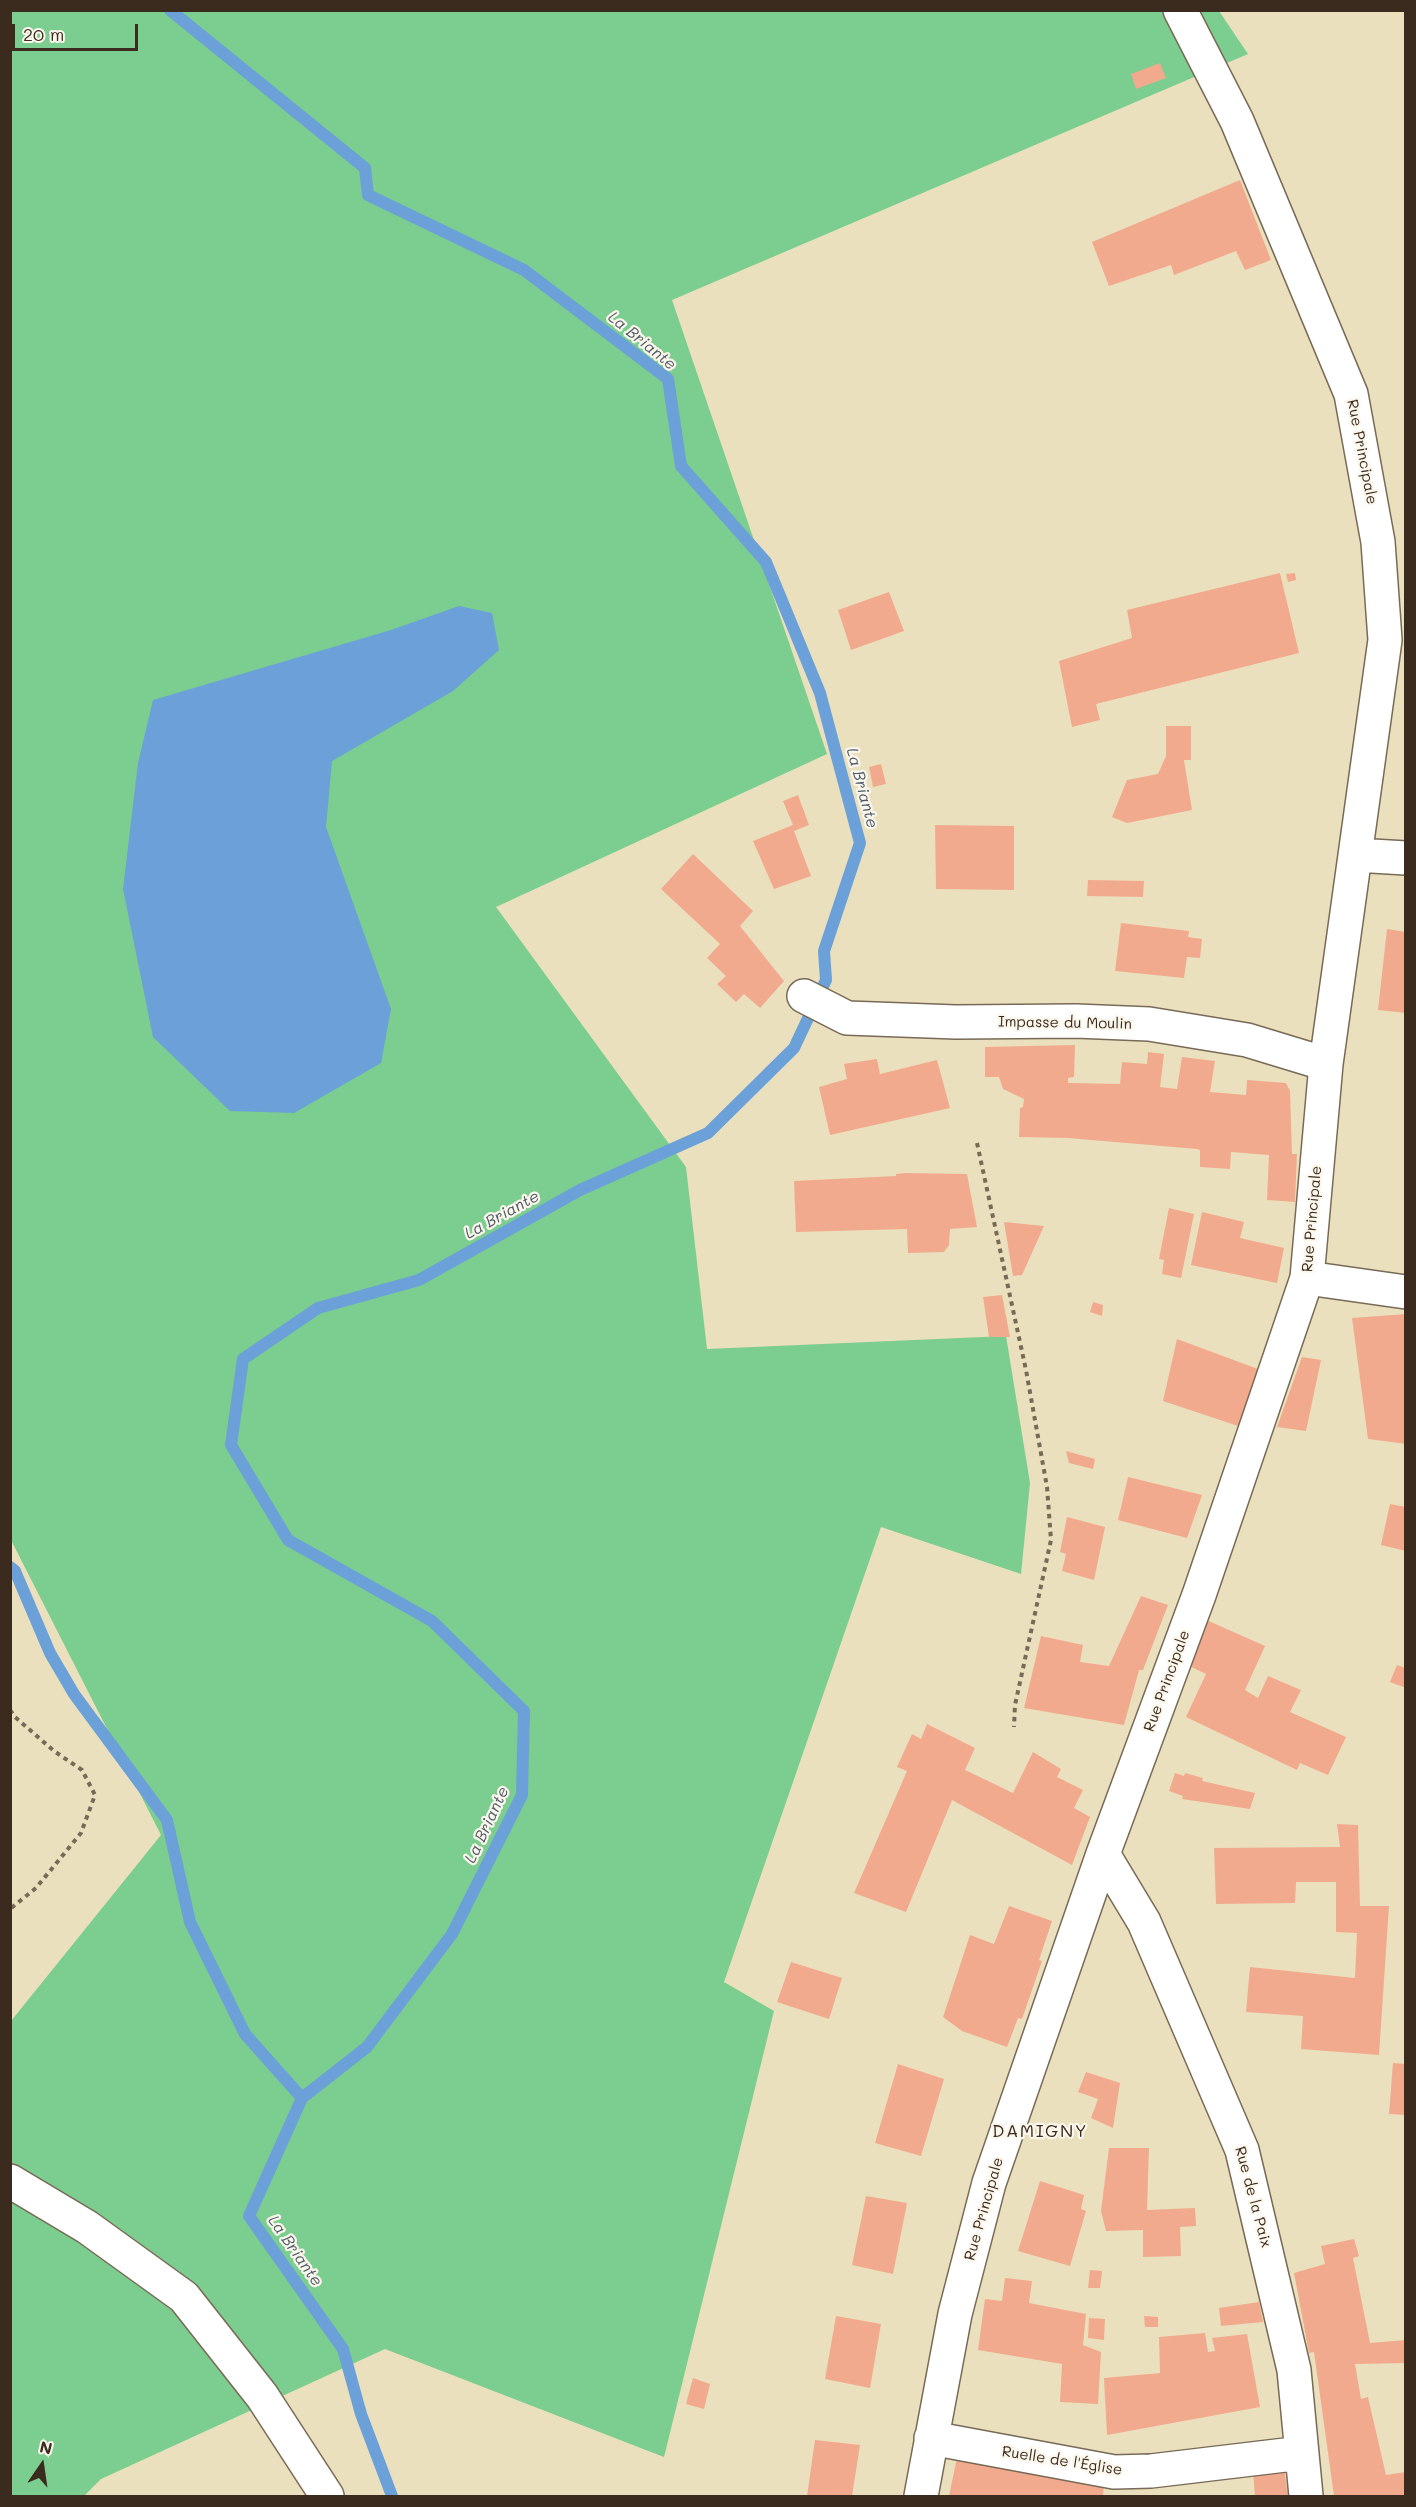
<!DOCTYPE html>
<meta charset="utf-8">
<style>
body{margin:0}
#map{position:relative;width:1416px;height:2507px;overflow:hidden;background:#eae0bd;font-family:Mali,sans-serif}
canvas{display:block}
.frame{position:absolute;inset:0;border:12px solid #3b2a1e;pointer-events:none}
.north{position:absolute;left:12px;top:2435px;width:60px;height:60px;-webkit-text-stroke:4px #fbf7ec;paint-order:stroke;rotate:13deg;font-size:16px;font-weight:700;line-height:24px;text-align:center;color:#3b2a1e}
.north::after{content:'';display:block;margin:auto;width:21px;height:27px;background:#3b2a1e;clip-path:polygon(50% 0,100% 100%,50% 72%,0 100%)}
.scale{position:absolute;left:12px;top:24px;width:126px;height:27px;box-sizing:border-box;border:3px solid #3b2a1e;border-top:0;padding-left:8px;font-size:18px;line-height:21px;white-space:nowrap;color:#3b2a1e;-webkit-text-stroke:4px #fbf7ec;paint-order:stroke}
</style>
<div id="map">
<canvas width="1416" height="2507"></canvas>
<div class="frame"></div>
<div class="north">N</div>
<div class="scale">20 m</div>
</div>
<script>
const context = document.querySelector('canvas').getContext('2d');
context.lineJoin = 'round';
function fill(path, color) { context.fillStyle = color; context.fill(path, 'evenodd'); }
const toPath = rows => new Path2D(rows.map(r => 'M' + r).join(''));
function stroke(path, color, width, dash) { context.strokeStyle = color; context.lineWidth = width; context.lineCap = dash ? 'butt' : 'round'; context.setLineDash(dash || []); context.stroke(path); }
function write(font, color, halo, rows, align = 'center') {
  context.font = font + ' Mali,sans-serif'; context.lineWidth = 4.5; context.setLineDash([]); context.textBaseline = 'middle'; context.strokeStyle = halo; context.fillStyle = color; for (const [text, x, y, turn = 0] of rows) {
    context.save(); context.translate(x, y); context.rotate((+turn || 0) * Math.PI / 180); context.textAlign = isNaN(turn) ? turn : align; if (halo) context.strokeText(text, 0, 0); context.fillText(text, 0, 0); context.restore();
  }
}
fill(toPath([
 [11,11,1219,11,1248,54,672,300,827,754,496,907,686,1167,707,1349,1006,1336,1030,1483,1021,1574,881,1527,724,1982,774,2011,664,2457,385,2349,101,2479,84,2496,11,2496,11,2021,161,1835,11,1540]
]), '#7bcd90');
fill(toPath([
 [459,606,492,613,499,650,453,691,332,761,326,827,391,1009,381,1063,294,1113,230,1111,153,1037,123,889,138,763,153,700,391,630]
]), '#6ba1d8');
stroke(toPath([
 [170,10,365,168,368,195,524,270,668,379,681,466,766,562,820,693,860,843,824,951,826,980,794,1048,708,1133,580,1190,419,1280,318,1308,243,1359,231,1445,288,1540,432,1621,524,1711,522,1795,452,1934,367,2047,302,2098,249,2216,343,2349,361,2414,392,2496],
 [10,1567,15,1571,50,1653,74,1694,167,1820,190,1922,245,2034,302,2098]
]), '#6ba1d8', 12);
fill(toPath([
 [1160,63,1166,78,1136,89,1131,74],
 [1240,180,1271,260,1245,270,1236,251,1174,275,1171,265,1109,286,1092,242],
 [1280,573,1299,653,1096,704,1100,720,1072,727,1059,661,1132,638,1127,610],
 [1295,573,1296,580,1288,582,1286,574],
 [889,592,904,631,851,650,838,610],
 [1166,726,1191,726,1191,760,1184,760,1192,810,1127,823,1112,817,1127,780,1158,774,1166,756],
 [881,764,886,784,873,787,869,767],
 [798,795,809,825,794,831,811,876,774,889,753,841,793,825,783,801],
 [935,825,1014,826,1014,890,936,889],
 [693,854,753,911,740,926,784,981,760,1008,744,994,736,1002,717,984,726,976,707,958,720,944,661,889],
 [1088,880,1144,881,1143,897,1087,896],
 [1121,923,1189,931,1188,937,1202,939,1200,958,1187,957,1184,978,1115,971],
 [1387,929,1406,932,1406,1013,1378,1010],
 [1075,1045,1074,1077,1068,1078,1068,1083,1120,1084,1122,1062,1147,1064,1148,1052,1164,1054,1160,1087,1177,1089,1182,1057,1215,1061,1210,1092,1246,1095,1247,1080,1286,1083,1290,1091,1292,1154,1297,1154,1295,1202,1267,1200,1269,1155,1231,1152,1230,1169,1200,1167,1200,1150,1197,1149,1068,1138,1019,1137,1020,1108,1023,1107,1024,1099,1003,1089,999,1077,985,1077,985,1047],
 [877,1059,880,1074,937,1060,950,1108,830,1135,819,1087,847,1079,844,1064],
 [906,1173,967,1174,977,1227,950,1229,949,1245,944,1252,908,1253,907,1229,796,1232,794,1181,896,1176,896,1174],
 [1169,1208,1194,1214,1181,1278,1162,1274,1164,1260,1159,1259],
 [1202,1212,1244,1222,1240,1238,1284,1248,1277,1283,1191,1265],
 [1004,1222,1044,1226,1022,1275,1013,1276],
 [1002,1295,1010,1337,989,1337,983,1297],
 [1093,1302,1103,1305,1102,1316,1090,1312],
 [1406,1314,1406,1444,1368,1439,1352,1318],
 [1177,1339,1258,1369,1238,1426,1163,1401],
 [1302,1357,1321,1360,1306,1431,1277,1427],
 [1066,1451,1095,1459,1093,1469,1069,1463],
 [1128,1477,1202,1495,1187,1538,1118,1520],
 [1390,1504,1406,1507,1406,1551,1381,1545],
 [1067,1517,1105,1527,1094,1580,1062,1571,1066,1554,1060,1552],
 [1141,1596,1168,1605,1143,1670,1139,1670,1124,1725,1024,1708,1041,1636,1083,1645,1080,1662,1109,1666],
 [1202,1618,1265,1646,1245,1690,1258,1698,1268,1676,1301,1690,1290,1712,1346,1737,1328,1775,1300,1763,1297,1770,1186,1717,1206,1674,1187,1665],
 [1397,1665,1406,1668,1406,1688,1390,1682],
 [927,1724,975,1748,965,1770,1013,1793,1033,1752,1061,1769,1057,1777,1083,1790,1074,1808,1090,1817,1072,1865,952,1800,906,1912,854,1893,907,1771,897,1767,912,1734,921,1739],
 [1175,1773,1184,1776,1185,1773,1203,1778,1202,1781,1255,1793,1250,1809,1182,1799,1183,1796,1169,1791],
 [1337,1824,1358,1825,1360,1906,1389,1906,1379,2055,1301,2049,1303,2016,1246,2012,1250,1967,1355,1978,1357,1933,1336,1932,1336,1882,1296,1882,1295,1903,1216,1904,1214,1848,1340,1847],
 [1009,1906,1052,1921,1039,1960,1042,1961,1022,2019,1018,2018,1007,2047,962,2031,943,2017,970,1935,994,1944],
 [791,1962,842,1978,829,2019,777,2002],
 [1393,2063,1406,2064,1406,2115,1389,2114],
 [898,2064,944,2079,921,2156,875,2143],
 [1086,2072,1120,2083,1113,2128,1091,2118,1098,2099,1078,2092],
 [1109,2148,1149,2148,1147,2210,1195,2208,1196,2226,1180,2227,1181,2256,1143,2257,1143,2230,1106,2231,1101,2211],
 [1040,2181,1084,2195,1081,2209,1086,2211,1070,2266,1018,2251],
 [866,2196,907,2203,893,2274,852,2265],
 [1354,2239,1359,2256,1353,2258,1370,2343,1406,2340,1406,2363,1355,2364,1361,2399,1368,2397,1386,2475,1406,2472,1406,2496,1334,2496,1314,2352,1309,2353,1294,2273,1325,2264,1321,2246],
 [1090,2270,1102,2271,1100,2288,1088,2288],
 [1005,2278,1032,2281,1029,2303,1086,2314,1083,2345,1101,2352,1098,2404,1060,2402,1062,2364,978,2350,985,2299,1002,2301],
 [1259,2302,1263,2322,1221,2326,1219,2308],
 [836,2316,881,2324,870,2388,825,2379],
 [1144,2316,1158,2317,1158,2327,1145,2327],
 [1089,2318,1105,2319,1104,2340,1088,2338],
 [1205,2333,1208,2352,1215,2351,1212,2338,1247,2334,1260,2407,1107,2435,1104,2378,1160,2373,1159,2337],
 [693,2378,710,2384,704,2409,686,2404],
 [815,2440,860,2445,852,2496,807,2496],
 [957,2458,1104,2481,1103,2496,949,2496],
 [1284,2468,1288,2496,1255,2496,1253,2472]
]), '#f2aa8e');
const minor = toPath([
 [1355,855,1406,858],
 [804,996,847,1018,956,1022,1076,1021,1149,1024,1247,1040,1326,1064],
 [1307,1278,1406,1292],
 [1103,1854,1144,1922,1242,2150,1294,2370,1306,2496],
 [10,2181,87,2227,184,2297,262,2396,327,2496],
 [931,2438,1114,2472,1151,2471,1302,2453],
 [921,2496,955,2314,989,2183,1103,1854,1199,1595,1307,1278,1326,1064,1385,640,1378,542,1351,394,1237,121,1180,10]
]);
stroke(minor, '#786a56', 36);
stroke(toPath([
 [977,1143,1026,1370,1047,1487,1051,1540,1015,1705,1014,1727],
 [10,1710,15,1717,54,1751,82,1770,95,1795,81,1833,36,1888,10,1909]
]), '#786a56', 4, [4.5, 4.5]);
stroke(minor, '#fff', 33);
write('15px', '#3b2a1e', '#fbf7ec', [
 ["Rue Principale",1362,452,79],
 ["Impasse du Moulin",1065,1023,1],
 ["Rue Principale",1312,1219,-85],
 ["Rue Principale",1167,1681,-70],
 ["Rue de la Paix",1253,2197,75],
 ["Rue Principale",984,2209,-74],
 ["Ruelle de l'Église",1062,2461,9]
]);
write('italic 16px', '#4e5a68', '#fbf7ec', [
 ["La Briante",642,341,39],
 ["La Briante",862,788,75],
 ["La Briante",502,1215,-29],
 ["La Briante",487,1825,-65],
 ["La Briante",295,2251,55]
]);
context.letterSpacing = '1.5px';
write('18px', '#3b2a1e', '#fbf7ec', [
 ["DAMIGNY",1040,2131]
]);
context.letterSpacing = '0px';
</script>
